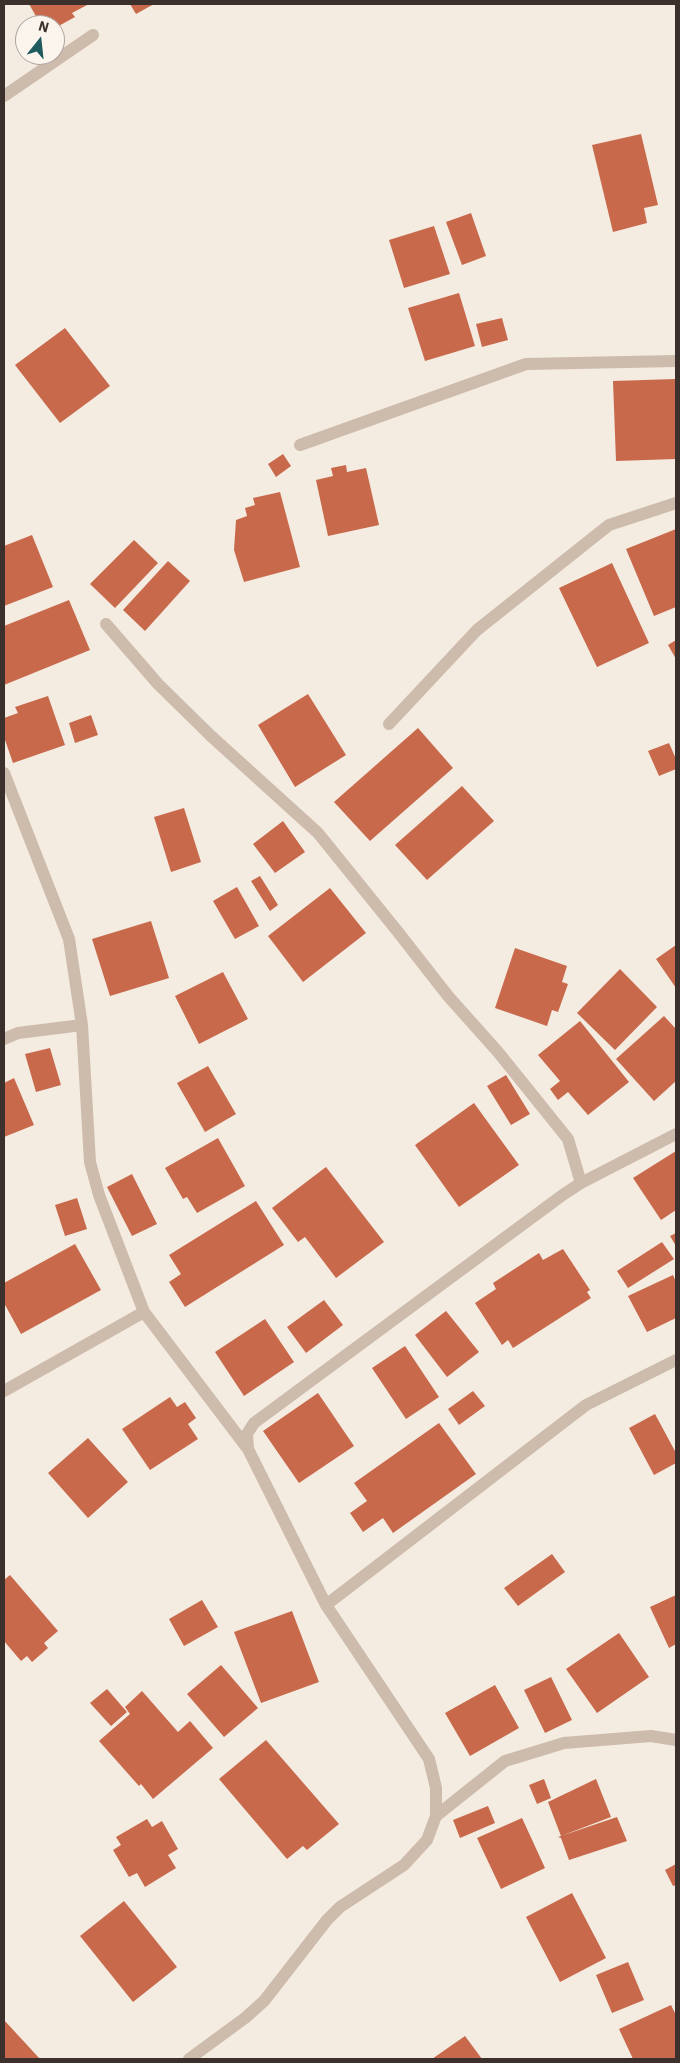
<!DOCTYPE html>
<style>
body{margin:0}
#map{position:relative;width:680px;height:2063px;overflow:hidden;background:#f4ebe1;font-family:"IBM Plex Sans",sans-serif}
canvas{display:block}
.frame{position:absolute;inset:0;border:5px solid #3b302b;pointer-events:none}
.north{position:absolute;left:15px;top:15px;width:50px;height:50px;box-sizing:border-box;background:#fbf5ee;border:1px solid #aea6a0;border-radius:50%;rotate:16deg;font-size:14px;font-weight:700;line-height:20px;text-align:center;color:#3b302b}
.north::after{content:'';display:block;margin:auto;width:18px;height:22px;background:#1f5a5e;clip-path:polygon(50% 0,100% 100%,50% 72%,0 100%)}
</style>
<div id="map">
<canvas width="680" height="2063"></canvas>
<div class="frame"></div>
<div class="north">N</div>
</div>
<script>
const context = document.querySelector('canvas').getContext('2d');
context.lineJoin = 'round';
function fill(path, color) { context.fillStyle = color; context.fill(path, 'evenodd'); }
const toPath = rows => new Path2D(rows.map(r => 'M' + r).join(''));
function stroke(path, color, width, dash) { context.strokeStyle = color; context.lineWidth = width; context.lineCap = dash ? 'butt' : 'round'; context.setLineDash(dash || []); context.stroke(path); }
fill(toPath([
 [29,4,89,4,72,13,75,17,55,28,55,25,41,25],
 [130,4,154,4,136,14],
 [641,134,658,205,644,208,647,223,613,232,592,145],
 [471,213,486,256,462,265,446,222],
 [434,226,450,274,404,288,389,240],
 [459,293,475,346,425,361,408,308],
 [502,318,508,340,482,347,476,324],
 [65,328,110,386,60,423,15,365],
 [676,379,676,459,616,461,613,381],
 [283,454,291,466,276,477,268,464],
 [346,465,347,472,366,468,379,525,328,536,316,480,333,476,331,468],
 [280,492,300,567,244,582,234,550,236,520,247,516,245,508,255,505,253,498],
 [676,529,676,607,654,616,626,549],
 [32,535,53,587,4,606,4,546],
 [134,540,158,563,115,608,90,584],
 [168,561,190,581,145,631,123,610],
 [612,563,649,643,597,667,559,588],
 [69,600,90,650,4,685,4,626],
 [676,640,676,659,668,645],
 [308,694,346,755,295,787,258,725],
 [48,696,65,745,13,763,4,737,4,718,18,713,15,707],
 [91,715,98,735,75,743,69,723],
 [418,728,453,768,370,841,334,802],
 [669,743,676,759,676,769,659,776,648,751],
 [462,786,494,821,427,880,395,845],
 [184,808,201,862,171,872,154,817],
 [283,821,305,852,275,873,253,844],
 [260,876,278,905,270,911,251,881],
 [237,887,259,926,235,939,213,901],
 [330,888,366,933,303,982,268,936],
 [151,921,169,978,110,996,92,939],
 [676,945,676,988,656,959],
 [515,948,567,966,562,982,568,984,558,1012,552,1010,547,1026,495,1008],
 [620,969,657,1007,615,1050,577,1013],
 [223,972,248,1019,199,1044,175,996],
 [664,1016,676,1029,676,1081,654,1101,616,1059],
 [580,1021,629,1082,588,1115,568,1092,558,1100,550,1089,560,1081,538,1055],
 [50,1048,61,1085,36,1092,25,1054],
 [208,1066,236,1114,205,1132,177,1083],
 [506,1075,530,1114,511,1125,487,1086],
 [14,1078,34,1125,4,1137,4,1083],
 [474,1103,519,1165,459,1207,415,1145],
 [218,1138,245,1186,197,1213,187,1197,183,1199,165,1168],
 [676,1151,676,1210,661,1220,633,1178],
 [326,1167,384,1242,336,1278,305,1237,298,1242,272,1208],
 [132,1174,157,1224,132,1236,107,1187],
 [77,1198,87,1229,65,1236,55,1205],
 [256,1201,284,1245,185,1307,169,1282,181,1274,169,1255],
 [676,1233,676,1246,670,1236],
 [662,1242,674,1259,628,1288,617,1271],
 [75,1244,101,1290,21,1334,4,1303,4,1283],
 [563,1249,590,1290,587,1292,591,1298,513,1348,508,1340,502,1345,475,1303,496,1289,493,1283,539,1253,543,1260],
 [673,1275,676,1282,676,1318,647,1332,628,1296],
 [324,1300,343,1325,306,1353,287,1327],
 [446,1311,479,1352,447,1377,415,1335],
 [265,1319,294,1362,244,1396,215,1352],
 [405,1346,439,1397,406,1419,372,1368],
 [473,1391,485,1406,459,1425,448,1409],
 [318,1393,354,1446,299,1483,263,1431],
 [170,1397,177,1407,185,1402,196,1418,188,1424,198,1439,150,1470,122,1429],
 [655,1414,676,1453,676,1463,654,1475,629,1428],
 [439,1423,476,1474,393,1533,383,1518,363,1532,350,1513,367,1501,354,1483],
 [88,1438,128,1482,88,1518,48,1473],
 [552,1554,565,1572,518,1606,504,1588],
 [10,1575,58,1631,44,1643,48,1648,32,1662,27,1656,21,1661,4,1641,4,1580],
 [676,1595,676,1644,669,1648,650,1607],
 [202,1600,218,1627,184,1646,169,1619],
 [292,1611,319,1682,261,1703,234,1632],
 [619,1633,649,1677,597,1713,566,1669],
 [221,1665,258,1708,224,1737,187,1694],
 [551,1677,572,1720,545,1733,524,1690],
 [495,1685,519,1728,470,1756,445,1713],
 [107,1689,127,1712,111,1726,90,1703],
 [142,1691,178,1732,190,1721,213,1748,153,1799,141,1784,139,1786,99,1741,130,1714,125,1707],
 [266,1740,339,1824,307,1850,303,1846,287,1859,219,1779],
 [544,1779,551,1798,537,1804,529,1785],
 [596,1779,611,1817,561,1836,548,1802],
 [488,1806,495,1823,460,1838,453,1820],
 [617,1817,627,1841,569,1860,561,1838,558,1837],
 [522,1818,545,1868,501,1889,477,1838],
 [147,1819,152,1827,162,1821,178,1849,168,1855,176,1868,145,1887,137,1873,129,1877,113,1850,121,1845,116,1837],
 [676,1864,676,1885,673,1886,665,1870],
 [572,1893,606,1958,560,1982,526,1917],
 [124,1901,177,1967,133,2002,80,1936],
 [628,1962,644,2000,612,2013,596,1975],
 [671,2005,676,2015,676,2059,633,2059,619,2029],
 [4,2020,40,2059,4,2059],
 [465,2036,482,2059,432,2059]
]), '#c8694b');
stroke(toPath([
 [4,96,93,35],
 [300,445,526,364,676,361],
 [106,624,158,684,211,736,318,833,398,932,448,996,498,1052,568,1139,581,1183],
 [389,724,477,630,609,525,676,503],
 [4,773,69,939,82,1025,90,1162,99,1195,144,1312,248,1449],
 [4,1039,18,1033,82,1025],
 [4,1391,144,1312],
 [326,1605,586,1405,676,1360],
 [436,1816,505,1761,564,1743,651,1736,676,1740],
 [189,2059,245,2018,264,2001,327,1920,340,1907,404,1865,427,1840,436,1816,436,1788,429,1759,326,1605,248,1449,247,1434,254,1423,564,1194,581,1183,676,1134]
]), '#cdbbac', 12);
</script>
